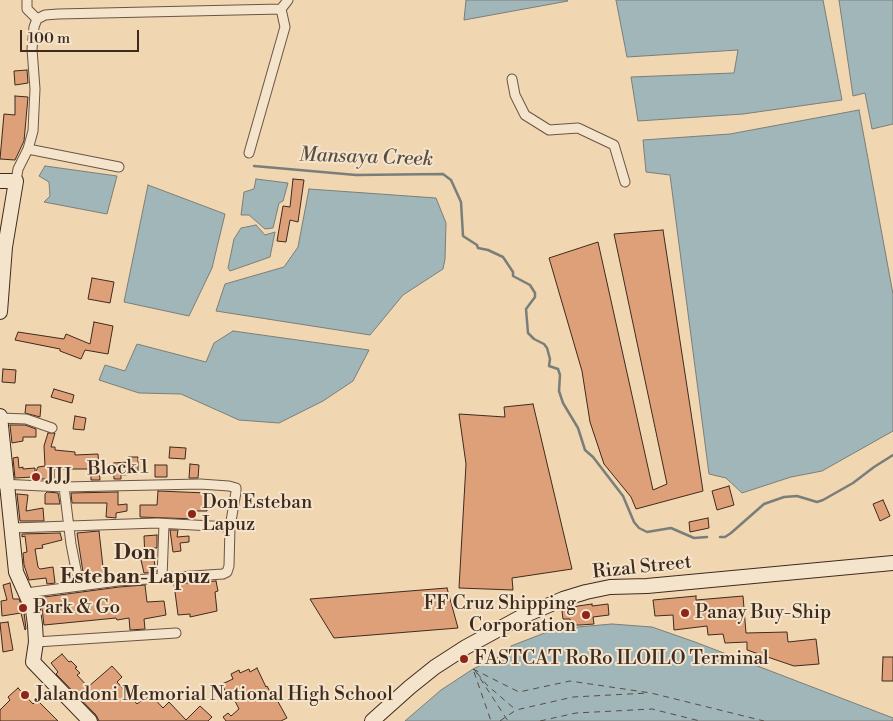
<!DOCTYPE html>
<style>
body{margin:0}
#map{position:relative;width:893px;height:721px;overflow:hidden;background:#f0d6b1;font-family:"Libre Bodoni",serif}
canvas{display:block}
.scale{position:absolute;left:20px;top:30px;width:119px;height:22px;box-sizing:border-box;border:2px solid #3f2a1e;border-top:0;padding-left:6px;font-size:15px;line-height:18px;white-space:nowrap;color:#3f2a1e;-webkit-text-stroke:4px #f5e4cc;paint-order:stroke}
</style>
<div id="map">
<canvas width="893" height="721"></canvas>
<div class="scale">100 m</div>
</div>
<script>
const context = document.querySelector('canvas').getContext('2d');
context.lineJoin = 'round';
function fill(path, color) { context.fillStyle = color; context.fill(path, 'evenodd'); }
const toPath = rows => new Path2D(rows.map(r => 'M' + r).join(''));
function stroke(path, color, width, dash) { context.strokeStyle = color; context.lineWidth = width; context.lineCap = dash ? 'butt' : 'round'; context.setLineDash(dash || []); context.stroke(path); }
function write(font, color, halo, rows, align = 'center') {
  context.font = font + ' "Libre Bodoni",serif'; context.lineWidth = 4; context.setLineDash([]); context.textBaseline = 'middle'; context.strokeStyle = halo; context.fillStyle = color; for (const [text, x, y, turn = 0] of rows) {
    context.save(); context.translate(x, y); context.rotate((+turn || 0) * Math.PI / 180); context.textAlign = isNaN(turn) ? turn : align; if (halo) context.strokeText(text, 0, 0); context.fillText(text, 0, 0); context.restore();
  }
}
const water = toPath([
 [466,0,567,0,568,1,464,20,466,0],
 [616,0,823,0,842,100,743,114,638,121,631,77,734,73,738,50,627,57,616,0],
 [839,0,893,0,893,124,872,129,865,93,853,96,839,0],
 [859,110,893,294,893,431,822,471,791,477,742,493,726,478,709,474,670,175,646,172,643,140,730,134,859,110],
 [45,166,117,176,107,214,44,202,50,196,49,182,39,176,45,166],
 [256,179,288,183,283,201,279,203,273,228,265,229,249,215,241,215,244,192,254,189,256,179],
 [148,185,225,214,212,268,189,316,124,302,148,185],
 [309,189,436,198,446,223,445,259,443,269,403,295,370,335,216,311,225,284,284,267,298,247,309,189],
 [256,225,265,235,275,232,270,257,230,271,228,268,234,239,241,228,256,225],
 [233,331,369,350,353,381,323,401,279,423,239,420,181,394,139,393,99,380,105,365,125,371,137,344,206,362,214,343,233,331],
 [612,624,652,627,695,642,893,718,893,721,405,721,441,690,473,669,511,651,511,646,555,629,612,624]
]);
fill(water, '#a1b6b8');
stroke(water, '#7a7e7a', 1);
stroke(toPath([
 [254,166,356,175,443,174,451,180,461,202,463,236,477,245,478,248,488,250,503,257,513,272,513,276,530,285,535,293,535,297,526,309,528,333,534,339,544,344,547,348,550,359,549,366,558,369,560,375,559,391,563,403,578,428,585,450,593,457,623,496,634,522,639,528,647,532,671,528,694,538,707,537],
 [720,537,725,537,731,533,764,504,784,497,797,496,817,502,823,500,853,483,874,467,893,455]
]), '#7a7e7a', 2.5);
stroke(toPath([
 [473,669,519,692,570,681,651,693,764,721],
 [474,669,508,721],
 [474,672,491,721],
 [477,673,487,685,516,710],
 [500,721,516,710,573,697,648,693],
 [540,721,576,713,652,709,700,721]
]), '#584d44', 1, [6, 5]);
const building = toPath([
 [27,70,28,83,15,85,14,71,27,70],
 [15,96,28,97,24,141,15,160,0,159,4,114,15,115,15,96],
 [293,179,304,180,298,222,290,220,286,242,277,241,283,206,290,207,293,179],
 [663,230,703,491,636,509,631,497,604,464,590,422,582,371,549,258,598,242,653,490,667,484,614,234,663,230],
 [92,278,114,282,110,303,88,299,92,278],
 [94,322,113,326,108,354,85,350,81,359,60,351,60,349,15,340,18,332,64,339,66,334,90,344,94,322],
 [3,369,16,370,15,383,2,382,3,369],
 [54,389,74,395,72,403,51,397,54,389],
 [533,404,572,569,512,578,513,590,459,588,466,464,459,414,505,417,504,407,533,404],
 [26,405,41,405,40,417,25,413,26,405],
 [75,416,86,418,84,430,73,429,75,416],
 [10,425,25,425,36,429,36,437,23,437,23,441,12,443,10,425],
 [48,433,55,433,51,447,55,447,55,450,75,452,75,455,98,454,100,480,91,480,91,469,54,469,54,480,46,480,46,479,33,479,33,477,15,478,13,458,18,457,19,468,23,467,23,469,35,468,35,473,38,467,45,466,44,446,48,433],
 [170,447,186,448,185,459,169,458,170,447],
 [129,457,138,457,138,474,121,475,121,479,114,479,113,463,129,462,129,457],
 [190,464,199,465,198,478,189,478,190,464],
 [155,465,167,465,167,477,155,477,155,465],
 [729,486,734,505,717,510,712,491,729,486],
 [158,491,207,493,207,511,195,511,195,519,140,517,140,505,157,505,158,491],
 [47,492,58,493,60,504,45,504,45,494,47,492],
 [118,492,118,505,127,504,127,511,116,513,116,518,106,517,107,503,72,503,71,493,118,492],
 [17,494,28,495,26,511,43,508,44,521,20,521,17,494],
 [883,500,890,516,880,521,873,504,883,500],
 [708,518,709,528,690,532,689,522,708,518],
 [170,530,178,530,177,537,189,536,189,542,180,543,181,551,173,552,170,530],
 [99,531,103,567,104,566,106,576,84,579,77,533,99,531],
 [60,533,62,540,42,545,43,548,35,549,38,567,40,569,53,567,55,583,47,584,46,578,29,580,24,565,23,553,27,552,25,536,22,537,22,534,60,533],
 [157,535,157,548,152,548,156,572,144,573,141,560,145,559,144,536,157,535],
 [216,581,218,591,215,592,217,611,190,617,190,614,178,615,174,584,216,581],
 [10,583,13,599,19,599,24,612,26,629,25,630,21,613,2,616,1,601,7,600,3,585,10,583],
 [145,585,147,602,164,601,166,615,144,619,145,629,130,630,129,618,117,620,116,618,44,625,42,609,37,598,119,587,145,585],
 [447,588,458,628,334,638,310,599,447,588],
 [696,596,696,600,743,596,746,633,787,632,788,642,816,639,819,664,794,666,747,650,747,642,725,643,723,634,708,635,707,626,674,630,673,615,655,616,653,600,696,596],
 [592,604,592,606,608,604,609,615,593,617,594,624,580,625,571,625,570,619,563,619,562,611,578,606,592,604],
 [8,622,13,650,3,652,0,623,8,622],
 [62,654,69,662,71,661,77,667,75,668,80,673,77,675,88,687,112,666,122,677,117,682,137,704,142,700,143,701,150,694,163,708,169,702,186,720,200,706,212,717,208,721,99,721,96,715,56,674,58,672,51,663,62,654],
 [883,657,893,657,893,681,882,681,883,657],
 [257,668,266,687,267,686,274,699,276,698,287,718,281,721,226,721,223,717,228,713,231,716,239,709,230,691,226,693,222,684,233,679,231,674,239,670,240,673,249,669,250,672,257,668],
 [18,688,33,704,37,700,58,721,0,721,0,710,10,700,8,697,18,688]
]);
fill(building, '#dea079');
stroke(building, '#3f2a1e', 1);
const street = toPath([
 [27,0,27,9,37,19],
 [512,79,515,95,525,115,549,130,578,128,614,145,625,182],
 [28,149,119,167],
 [249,153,285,27,281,9],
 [16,181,18,169,28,149,33,131,35,89,32,49,34,27,37,19,45,15,58,14,281,9,288,0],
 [0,418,26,419,52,428],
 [0,484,64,487,200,484,229,486,236,488,236,492,230,527,229,566,227,572,223,574,118,581,26,593],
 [64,487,71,544,79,585],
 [12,528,157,523,230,527],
 [162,578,164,524],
 [36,642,176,633]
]);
const secondary = toPath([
 [0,181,16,181,5,247,0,312],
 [0,416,16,572,33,610,35,625,36,642,33,662,90,721],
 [372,721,410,687,435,667,466,647,521,617,563,599,586,592,610,587,647,586,893,563]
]);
stroke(street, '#6b5543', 11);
stroke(secondary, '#3f2a1e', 16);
stroke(street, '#f5e4cc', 9);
stroke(secondary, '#f5e4cc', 14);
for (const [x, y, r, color] of [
 [36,477,5,"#8f2418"],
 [192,514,5,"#8f2418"],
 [23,608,5,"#8f2418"],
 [685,613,5,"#8f2418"],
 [586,615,5,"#8f2418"],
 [464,659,5,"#8f2418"],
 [25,695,5,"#8f2418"]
]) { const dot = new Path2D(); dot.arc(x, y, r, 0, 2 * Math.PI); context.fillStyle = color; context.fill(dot); stroke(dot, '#f5e4cc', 2); }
write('19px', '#3f2a1e', '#f5e4cc', [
 ["Block 1",118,469,-2],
 ["Rizal Street",642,568,-6]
]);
write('19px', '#3f2a1e', '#f5e4cc', [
 ["JJJ",46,477],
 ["Don Esteban",202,503],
 ["Lapuz",202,525],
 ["FF Cruz Shipping",576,604,"right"],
 ["Corporation",576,626,"right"],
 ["Park & Go",33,608],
 ["Panay Buy-Ship",695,613],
 ["FASTCAT RoRo ILOILO Terminal",474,659],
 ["Jalandoni Memorial National High School",35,695]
], 'left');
write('italic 20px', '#584d44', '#f5e4cc', [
 ["Mansaya Creek",366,158,2]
]);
write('bold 21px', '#3f2a1e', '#f5e4cc', [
 ["Don",135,554],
 ["Esteban-Lapuz",135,578]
]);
</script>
